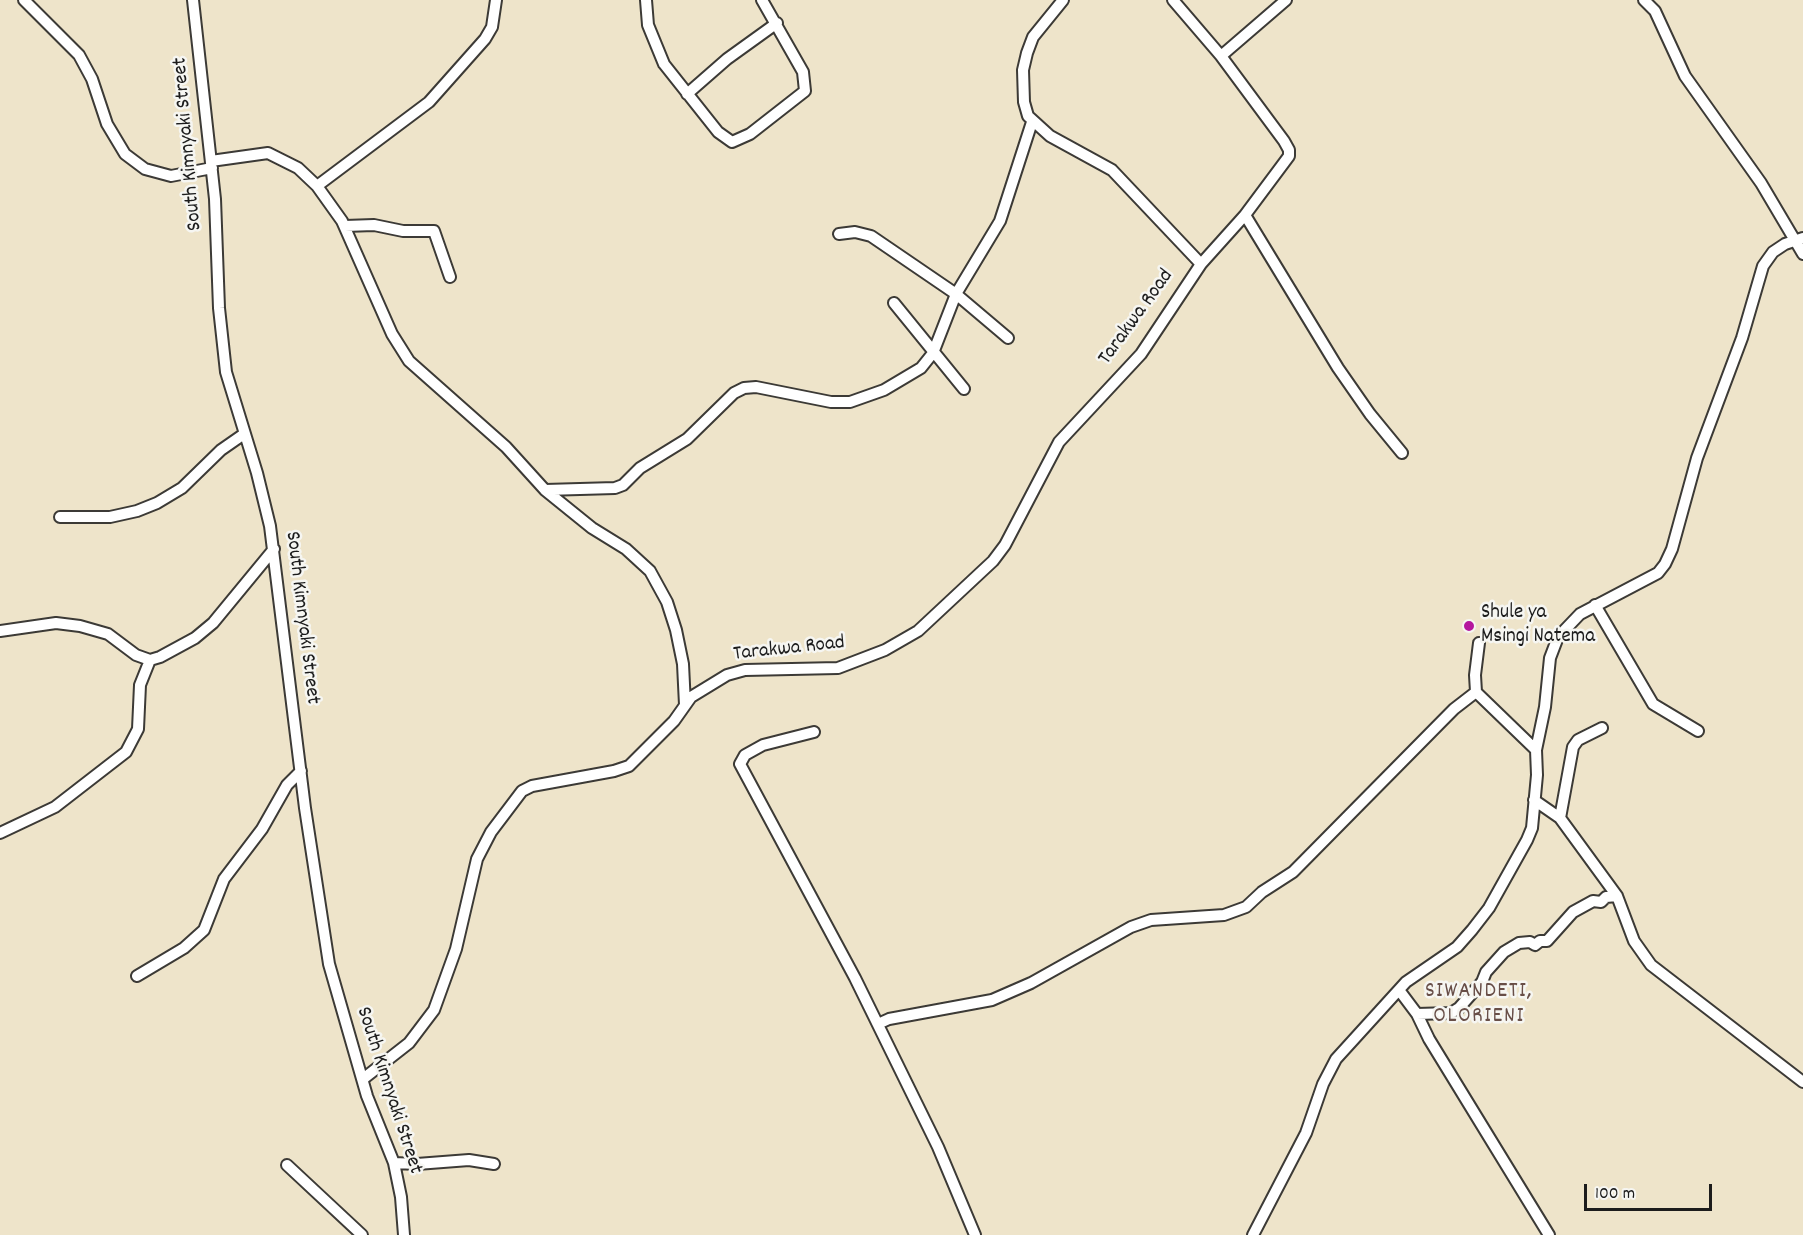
<!DOCTYPE html>
<style>
body{margin:0}
#map{position:relative;width:1803px;height:1235px;overflow:hidden;background:#eee4ca;font-family:Dekko,sans-serif}
canvas{display:block}
.scale{position:absolute;left:1584px;top:1184px;width:128px;height:27px;box-sizing:border-box;border:3px solid #1c1c1c;border-top:0;padding-left:8px;font-size:18px;line-height:21px;white-space:nowrap;color:#1c1c1c;-webkit-text-stroke:4px #f6f6f2;paint-order:stroke}
</style>
<div id="map">
<canvas width="1803" height="1235"></canvas>
<div class="scale">100 m</div>
</div>
<script>
const context = document.querySelector('canvas').getContext('2d');
context.lineJoin = 'round';
const toPath = rows => new Path2D(rows.map(r => 'M' + r).join(''));
function stroke(path, color, width, dash) { context.strokeStyle = color; context.lineWidth = width; context.lineCap = dash ? 'butt' : 'round'; context.setLineDash(dash || []); context.stroke(path); }
function write(font, color, halo, rows, align = 'center') {
  context.font = font + ' Dekko,sans-serif'; context.lineWidth = 5; context.setLineDash([]); context.textBaseline = 'middle'; context.strokeStyle = halo; context.fillStyle = color; for (const [text, x, y, turn = 0] of rows) {
    context.save(); context.translate(x, y); context.rotate((+turn || 0) * Math.PI / 180); context.textAlign = isNaN(turn) ? turn : align; if (halo) context.strokeText(text, 0, 0); context.fillText(text, 0, 0); context.restore();
  }
}
const minor = toPath([
 [24,0,79,55,92,79,107,124,125,154,145,169,171,176,212,168],
 [193,0,215,199,219,308,226,372,257,473,270,526,305,808,329,964,367,1096,394,1163,401,1197,404,1235],
 [646,0,648,25,664,64,718,132,732,142,750,134,805,91,803,72,762,0],
 [1063,0,1033,37,1027,53,1023,70,1024,102,1028,116,1050,136,1112,170,1201,264],
 [1644,0,1655,11,1685,76,1761,183,1803,254],
 [1221,56,1286,0],
 [687,94,727,59,777,23],
 [211,161,268,153,298,168,317,186,342,221,392,334,409,361,506,447,545,490,592,528,626,549,650,571,667,602,676,630,683,664,685,705],
 [317,186,429,102,485,39,492,27,496,0],
 [1245,215,1338,368,1370,414,1402,453],
 [345,226,374,225,403,231,434,231,450,277],
 [839,234,855,232,871,236,956,294,1008,338],
 [894,303,964,389],
 [545,490,615,488,623,485,640,468,687,439,734,393,744,388,756,387,831,402,850,402,884,390,921,368,933,353,956,294,1000,221,1032,122],
 [60,517,110,517,137,511,157,503,182,488,221,450,244,434],
 [1595,605,1653,704,1698,731],
 [0,631,56,623,80,626,108,634,136,655,150,660,160,657,195,638,213,623,274,549],
 [1479,643,1475,675,1476,692,1536,750],
 [814,732,763,745,745,755,740,764,855,978,938,1147,975,1235],
 [1534,800,1560,818,1617,896,1634,941,1651,965,1803,1082],
 [1560,818,1573,747,1578,740,1602,728],
 [0,833,55,807,126,752,138,729,140,685,150,660],
 [137,976,184,948,204,930,224,879,262,829,287,785,301,771],
 [1399,990,1417,1014,1429,1039,1549,1235],
 [1417,1014,1451,1013,1459,1008,1482,982,1486,972,1504,952,1519,943,1530,942,1535,945,1540,941,1547,941,1573,912,1593,901,1601,902,1606,897,1617,896],
 [878,1024,889,1019,992,1000,1031,983,1131,927,1151,920,1224,915,1246,907,1262,892,1293,872,1454,709,1476,692],
 [363,1079,409,1043,434,1010,456,949,477,859,491,832,522,791,532,786,614,771,629,766,674,721,691,697,727,675,745,670,838,668,885,650,918,631,993,561,1005,545,1059,442,1141,354,1201,264,1245,215,1289,156,1289,150,1284,141,1221,56,1173,0],
 [394,1163,417,1164,469,1160,494,1164],
 [287,1165,362,1235],
 [1253,1235,1306,1133,1323,1084,1336,1059,1406,982,1457,947,1472,930,1489,908,1527,840,1532,828,1537,775,1536,750,1545,707,1550,658,1558,637,1580,614,1658,573,1665,564,1672,549,1697,458,1742,338,1763,266,1773,252,1785,244,1803,238]
]);
stroke(minor, '#3c3a36', 14);
stroke(minor, '#fff', 10);
for (const [x, y, r, color] of [
 [1469,626,6,"#b5179e"]
]) { const dot = new Path2D(); dot.arc(x, y, r, 0, 2 * Math.PI); context.fillStyle = color; context.fill(dot); stroke(dot, '#f6f6f2', 2); }
write('21px', '#1c1c1c', '#f6f6f2', [
 ["South Kimnyaki Street",189,144,-95],
 ["Tarakwa Road",1137,318,-54],
 ["South Kimnyaki Street",301,618,83],
 ["Tarakwa Road",789,650,-6],
 ["South Kimnyaki Street",388,1091,72]
]);
write('21px', '#1c1c1c', '#f6f6f2', [
 ["Shule ya",1481,614],
 ["Msingi Natema",1481,638]
], 'left');
context.letterSpacing = '1.5px';
write('22px', '#684e47', '#f6f6f2', [
 ["SIWANDETI,",1479,993],
 ["OLORIENI",1479,1018]
]);
context.letterSpacing = '0px';
</script>
